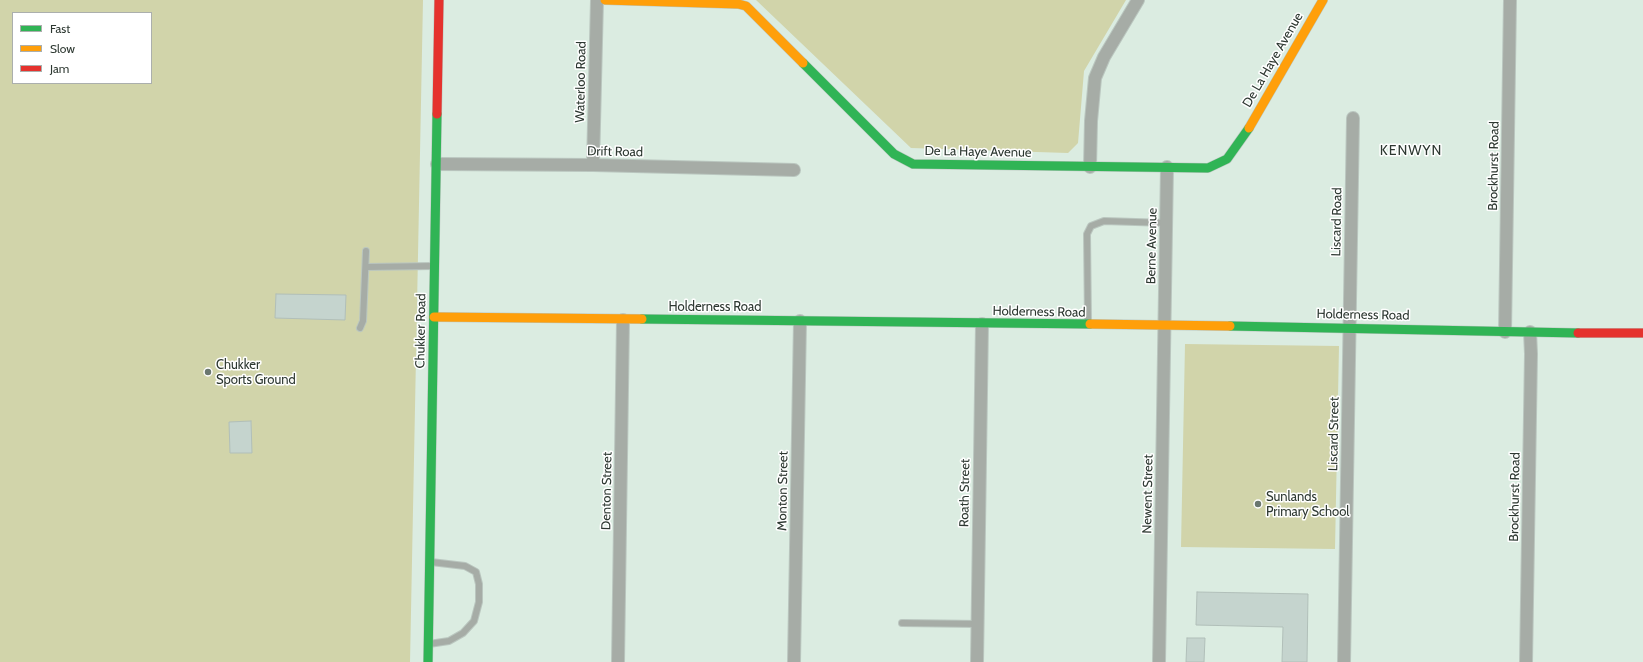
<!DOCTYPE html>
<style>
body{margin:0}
#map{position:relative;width:1643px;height:662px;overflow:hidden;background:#dbece1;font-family:Cabin,sans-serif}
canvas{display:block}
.legend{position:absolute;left:12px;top:12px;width:140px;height:72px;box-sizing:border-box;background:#fff;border:1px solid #abafad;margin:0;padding:5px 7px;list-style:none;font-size:12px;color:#2d3831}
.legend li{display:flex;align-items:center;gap:8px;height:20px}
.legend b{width:20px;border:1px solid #abafad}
</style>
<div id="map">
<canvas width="1643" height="662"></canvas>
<ul class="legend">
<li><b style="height:5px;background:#30b455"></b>Fast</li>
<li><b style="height:5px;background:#ff9f0a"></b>Slow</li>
<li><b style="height:5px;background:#e5322d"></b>Jam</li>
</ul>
</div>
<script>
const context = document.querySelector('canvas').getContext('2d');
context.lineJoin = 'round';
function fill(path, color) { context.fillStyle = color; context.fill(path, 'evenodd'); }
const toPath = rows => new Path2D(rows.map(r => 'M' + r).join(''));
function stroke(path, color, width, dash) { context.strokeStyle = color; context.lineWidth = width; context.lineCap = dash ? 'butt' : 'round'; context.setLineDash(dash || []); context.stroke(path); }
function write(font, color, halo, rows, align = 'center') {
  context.font = font + ' Cabin,sans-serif'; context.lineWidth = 3; context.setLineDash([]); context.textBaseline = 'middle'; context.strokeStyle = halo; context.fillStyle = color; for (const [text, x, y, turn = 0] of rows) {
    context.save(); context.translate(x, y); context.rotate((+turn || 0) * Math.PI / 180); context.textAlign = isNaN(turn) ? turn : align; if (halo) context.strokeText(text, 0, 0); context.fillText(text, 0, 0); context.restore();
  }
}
fill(toPath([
 [0,0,423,0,410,662,0,662],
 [13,13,151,13,151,83,13,83],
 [756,0,1126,0,1084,71,1078,143,1068,153,911,148],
 [1185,344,1339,346,1335,549,1181,547]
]), '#d1d4aa');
const building = toPath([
 [276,294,346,295,345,320,275,318,276,294],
 [251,421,252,453,230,453,229,422,251,421],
 [1197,592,1308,594,1307,662,1282,662,1283,627,1196,625,1197,592],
 [1187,638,1205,638,1204,662,1186,662,1187,638]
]);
fill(building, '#c5d4ce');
stroke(building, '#b1bfb9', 1);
const lane = toPath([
 [366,267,433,266],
 [1088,323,1087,234,1091,226,1104,221,1167,223],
 [360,328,363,321,366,251],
 [902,623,978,624],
 [429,644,449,641,463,633,474,621,479,602,479,584,476,572,465,566,431,562]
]);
const street = toPath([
 [437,164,593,165,794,170],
 [593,165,597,0],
 [1090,167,1091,121,1095,78,1104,57,1138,0],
 [1505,332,1510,0],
 [618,662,623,320],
 [794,662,800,321],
 [977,662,982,324],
 [1159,662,1167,167],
 [1344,662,1353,118],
 [1526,662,1531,354,1530,332]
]);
const fast = toPath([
 [803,63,894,154,913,164,1208,168,1227,159,1249,128],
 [642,319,1090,324],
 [1230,326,1578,333],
 [428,662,437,114]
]);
const slow = toPath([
 [605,0,738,4,746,6,803,63],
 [1249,128,1323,0],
 [434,317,642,319],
 [1090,324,1230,326]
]);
const jam = toPath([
 [437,114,439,0],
 [1578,333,1643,333]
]);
stroke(lane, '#bac6bf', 8);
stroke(street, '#bac6bf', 14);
stroke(fast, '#bac6bf', 10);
stroke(slow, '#bac6bf', 10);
stroke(jam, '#bac6bf', 10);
stroke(lane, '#a6aca6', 6);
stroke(street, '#a6aca6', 12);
stroke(fast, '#30b455', 9);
stroke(slow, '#ff9f0a', 9);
stroke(jam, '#e5322d', 9);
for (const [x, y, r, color] of [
 [208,372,4,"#6a776f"],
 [1258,504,4,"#6a776f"]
]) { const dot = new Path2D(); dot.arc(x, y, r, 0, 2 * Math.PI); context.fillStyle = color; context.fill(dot); stroke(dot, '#fff', 1.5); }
write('13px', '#2d3831', '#fff', [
 ["De La Haye Avenue",1273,60,-60],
 ["Waterloo Road",581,82,-89],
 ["Drift Road",615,152,1],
 ["De La Haye Avenue",978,152,1],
 ["Brockhurst Road",1494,166,-89],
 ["Liscard Road",1337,222,-89],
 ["Berne Avenue",1152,246,-89],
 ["Holderness Road",715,307],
 ["Holderness Road",1039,312,1],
 ["Holderness Road",1363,315,1],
 ["Chukker Road",421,331,-89],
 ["Liscard Street",1334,434,-89],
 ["Denton Street",607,491,-89],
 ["Monton Street",783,491,-89],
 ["Roath Street",965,493,-89],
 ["Newent Street",1148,494,-89],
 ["Brockhurst Road",1515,497,-89]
]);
write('13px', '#2d3831', '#fff', [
 ["Chukker",216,365],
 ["Sports Ground",216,380],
 ["Sunlands",1266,497],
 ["Primary School",1266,512]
], 'left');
context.letterSpacing = '1px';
write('14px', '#2d3831', '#fff', [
 ["KENWYN",1411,151]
]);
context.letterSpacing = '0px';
</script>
